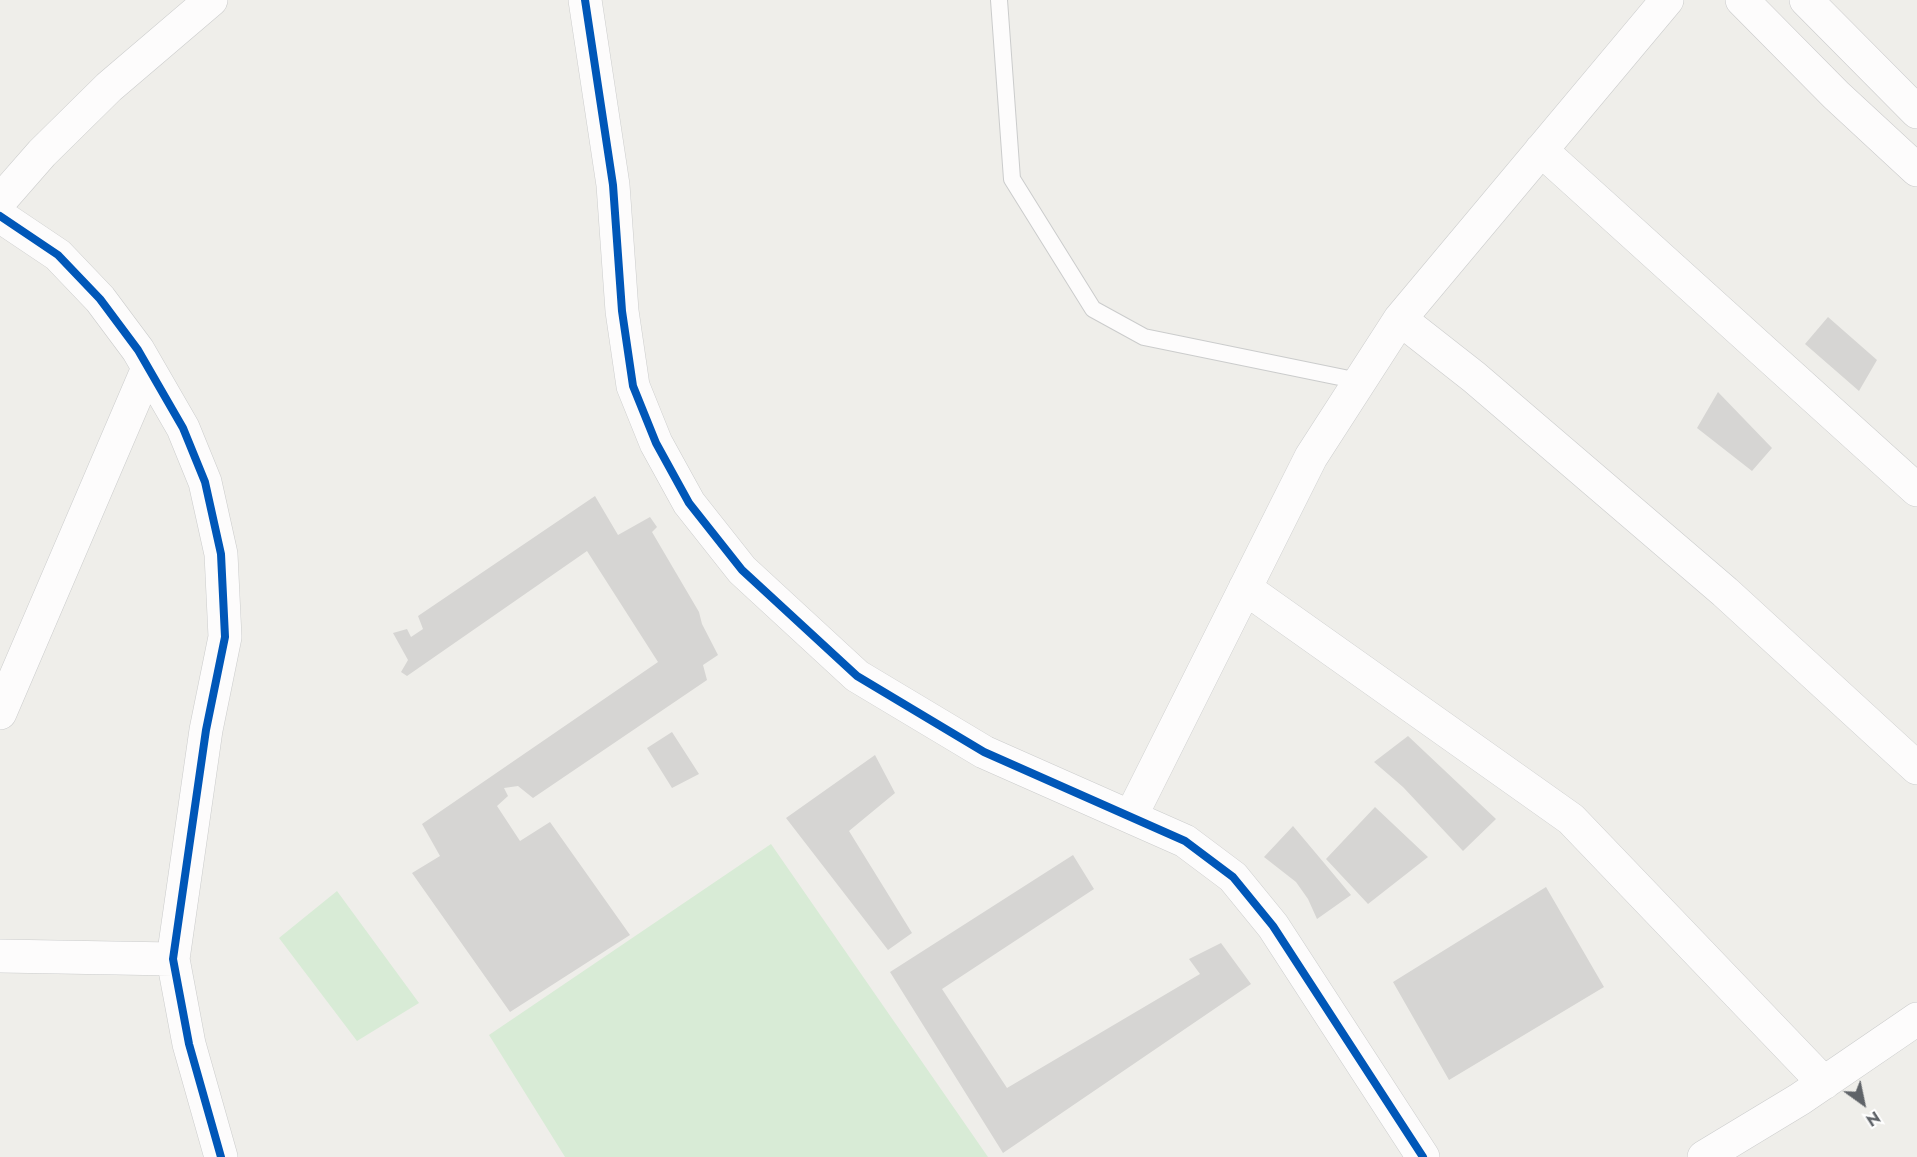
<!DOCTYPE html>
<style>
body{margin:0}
#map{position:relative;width:1917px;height:1157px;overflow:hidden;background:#efeeea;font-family:Jost,sans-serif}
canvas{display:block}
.north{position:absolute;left:1833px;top:1073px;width:60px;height:60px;-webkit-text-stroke:4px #fff;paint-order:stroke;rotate:147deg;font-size:16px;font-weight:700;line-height:24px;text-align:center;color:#5f6368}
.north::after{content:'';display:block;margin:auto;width:21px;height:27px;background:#5f6368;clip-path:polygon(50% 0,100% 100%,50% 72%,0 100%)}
</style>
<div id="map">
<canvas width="1917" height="1157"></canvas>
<div class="north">N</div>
</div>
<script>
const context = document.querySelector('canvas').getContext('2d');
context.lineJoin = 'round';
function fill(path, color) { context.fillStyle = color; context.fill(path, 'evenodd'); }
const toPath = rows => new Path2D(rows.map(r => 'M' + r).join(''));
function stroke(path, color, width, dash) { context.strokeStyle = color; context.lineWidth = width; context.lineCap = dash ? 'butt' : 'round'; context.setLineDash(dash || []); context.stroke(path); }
fill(toPath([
 [771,844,988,1157,565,1157,489,1035],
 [337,891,419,1003,357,1041,279,938]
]), '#d8ebd6');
fill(toPath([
 [1828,317,1877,360,1859,391,1805,344],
 [1718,392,1772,448,1752,471,1697,428],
 [595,496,618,535,650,517,657,527,652,532,699,612,702,624,718,655,703,665,707,680,533,798,518,786,504,788,508,796,497,806,520,841,550,822,630,935,510,1012,412,873,440,856,422,824,658,662,587,551,407,676,401,672,408,660,393,633,407,629,411,637,423,629,418,616],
 [672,732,699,774,672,788,647,748],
 [1408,736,1496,819,1463,851,1403,787,1374,762],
 [875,755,895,793,849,831,912,933,888,950,786,818],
 [1375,807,1428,857,1368,904,1326,859],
 [1293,826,1351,895,1317,919,1308,899,1296,882,1264,857],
 [1073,855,1094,889,942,989,1007,1088,1200,974,1189,959,1221,943,1251,984,1003,1153,890,972],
 [1546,887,1604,987,1449,1080,1393,982]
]), '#d6d5d3');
const lane = toPath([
 [999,0,1012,179,1093,309,1144,337,1359,381]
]);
const street = toPath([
 [585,0,613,185,622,311,633,386,656,443,689,503,742,570,857,676,984,752,1185,841,1233,877,1273,926,1423,1157],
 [1541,150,1917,490],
 [0,201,42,153,109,87,211,0],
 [0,216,58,255,100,299,138,350,183,428,205,482,221,554,225,637,206,730,173,959,189,1044,221,1157],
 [1400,319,1474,377,1725,592,1917,768],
 [1245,588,1571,819,1824,1083],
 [0,713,148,368],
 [1131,816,1311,457,1400,319,1667,0],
 [0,956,173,959],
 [1704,1157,1800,1099,1917,1019]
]);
const secondary = toPath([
 [1742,0,1836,95,1917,170],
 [1806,0,1917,112]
]);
stroke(lane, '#cbcccc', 18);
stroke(street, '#cbcccc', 34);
stroke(secondary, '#cacacb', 34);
stroke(lane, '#fdfcfc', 16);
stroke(street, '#fdfcfc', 33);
stroke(secondary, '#fdfcfc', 33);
stroke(toPath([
 [585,0,613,185,622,311,633,386,656,443,689,503,742,570,857,676,984,752,1185,841,1233,877,1273,926,1423,1157],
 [0,216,58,255,100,299,138,350,183,428,205,482,221,554,225,637,206,730,173,959,189,1044,221,1157]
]), '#0057b8', 8);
</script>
